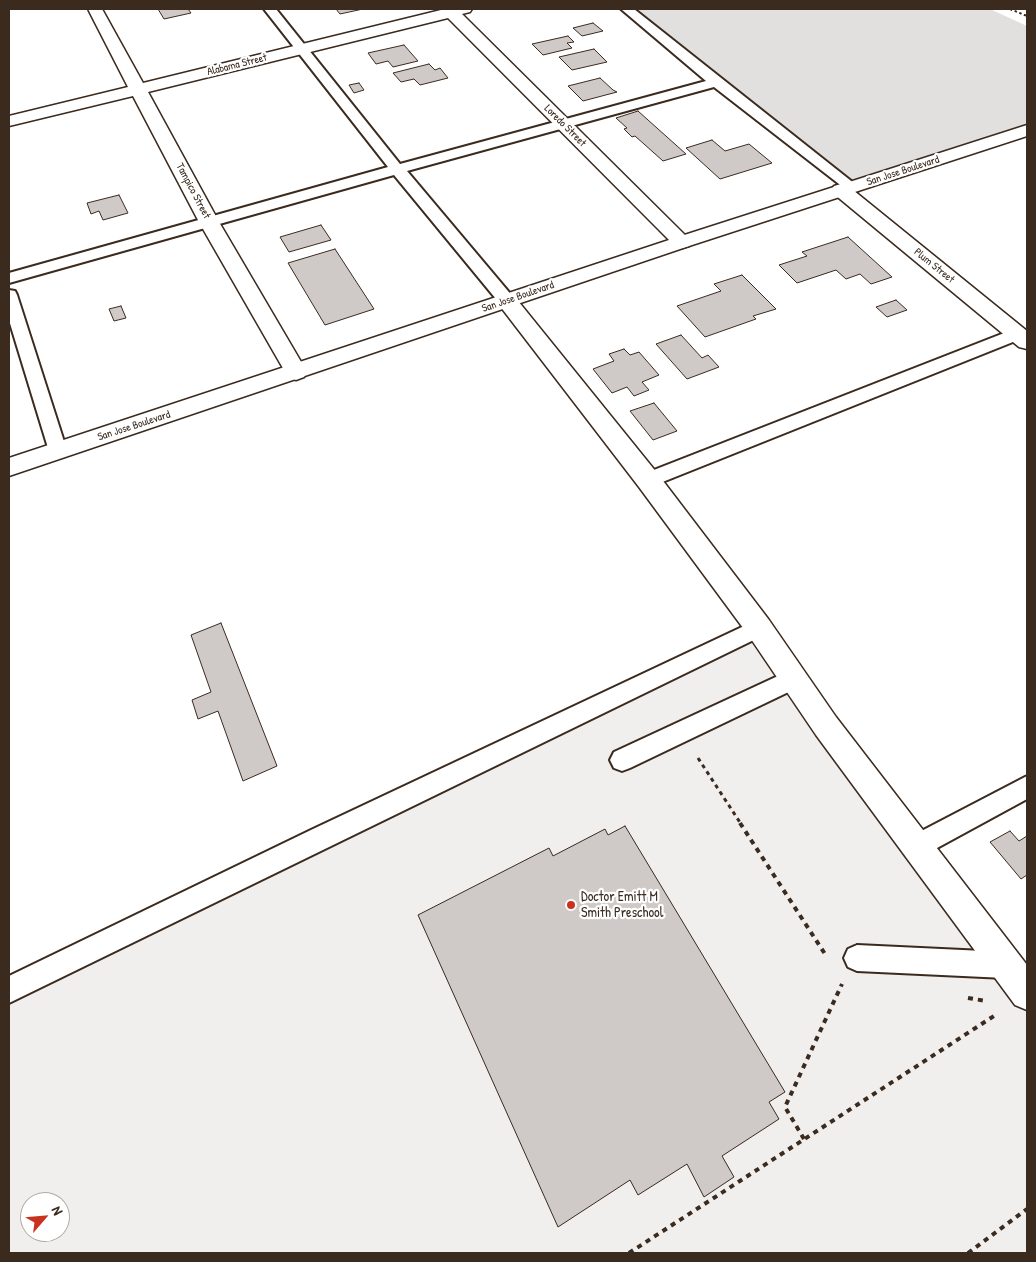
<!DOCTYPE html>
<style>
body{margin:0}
#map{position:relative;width:1036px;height:1262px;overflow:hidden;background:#fff;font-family:"Patrick Hand",sans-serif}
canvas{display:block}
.frame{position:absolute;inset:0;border:10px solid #3b2a1e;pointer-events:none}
.north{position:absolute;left:20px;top:1192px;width:50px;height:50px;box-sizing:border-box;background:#fff;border:1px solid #b1aaa5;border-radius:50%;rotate:63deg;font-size:14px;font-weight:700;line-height:20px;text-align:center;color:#3b2a1e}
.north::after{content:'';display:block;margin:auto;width:18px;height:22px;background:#c8321e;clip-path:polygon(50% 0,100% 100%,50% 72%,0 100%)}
</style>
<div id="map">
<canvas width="1036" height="1262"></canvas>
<div class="frame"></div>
<div class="north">N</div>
</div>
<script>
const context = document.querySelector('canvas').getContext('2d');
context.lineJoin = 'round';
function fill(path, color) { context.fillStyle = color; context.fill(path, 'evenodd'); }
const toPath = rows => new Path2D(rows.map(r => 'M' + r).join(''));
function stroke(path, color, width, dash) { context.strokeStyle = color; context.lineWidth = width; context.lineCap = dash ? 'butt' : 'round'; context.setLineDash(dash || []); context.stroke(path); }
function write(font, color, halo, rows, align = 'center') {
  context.font = font + ' "Patrick Hand",sans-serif'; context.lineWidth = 4.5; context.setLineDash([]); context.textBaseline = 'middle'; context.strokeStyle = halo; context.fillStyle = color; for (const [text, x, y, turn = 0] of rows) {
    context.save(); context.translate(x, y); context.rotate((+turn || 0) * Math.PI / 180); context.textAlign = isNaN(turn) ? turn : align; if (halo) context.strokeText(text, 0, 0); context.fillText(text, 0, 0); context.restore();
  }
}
fill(toPath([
 [759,628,1027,993,1027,1253,9,1253,9,989],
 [30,1202,60,1202,60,1232,30,1232]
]), '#f1efee');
fill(toPath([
 [627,9,990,9,1027,26,1027,130,853,188,716,82]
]), '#e2e0de');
const building = toPath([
 [158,9,188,9,191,13,164,19,158,9],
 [336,9,363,9,340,14,336,9],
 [593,23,603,31,582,36,573,28,593,23],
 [568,36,574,42,567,43,572,48,543,55,532,44,568,36],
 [404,45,418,61,393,67,388,61,376,64,368,53,404,45],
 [594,49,607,62,572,70,559,57,594,49],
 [429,64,435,70,440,68,448,78,420,85,414,79,401,82,393,73,429,64],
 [600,78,613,90,617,92,583,101,568,86,600,78],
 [359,83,364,90,354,93,349,85,359,83],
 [638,111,686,154,663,161,635,136,632,137,624,129,627,128,616,118,638,111],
 [712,140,725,151,749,144,772,163,720,179,686,148,712,140],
 [119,195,128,213,103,220,99,211,91,214,87,203,119,195],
 [321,225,331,240,289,252,280,237,321,225],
 [848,237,892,277,871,284,860,274,846,279,836,270,797,283,779,265,807,256,802,252,848,237],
 [335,249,374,309,325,325,288,263,335,249],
 [742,275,776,309,753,316,756,319,705,337,677,306,721,291,714,284,742,275],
 [896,300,907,310,887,317,876,307,896,300],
 [121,306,126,318,114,321,109,309,121,306],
 [681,335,702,358,708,355,719,367,687,379,656,344,681,335],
 [624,349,630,355,639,352,659,375,642,382,649,390,634,396,627,387,612,393,593,369,614,361,609,354,624,349],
 [654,403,677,431,653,440,630,411,654,403],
 [221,623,277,766,243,781,218,711,198,719,192,700,211,692,191,635,221,623],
 [625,826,785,1092,769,1102,779,1119,722,1156,734,1177,704,1197,687,1164,638,1195,630,1180,558,1227,418,915,549,848,553,856,605,829,608,835,625,826],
 [1010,831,1019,841,1027,836,1027,875,1021,879,990,842,1010,831]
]);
fill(building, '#cfcac7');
stroke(building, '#3b2a1e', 1);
const service = toPath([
 [264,9,276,9,400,164,706,81,621,9,634,9,860,188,858,191,848,191,714,87,407,171,513,297,515,301,513,305,507,306,501,305,394,175,9,283,9,273,388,167,264,9],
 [9,290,15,291,17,295,67,451,65,456,58,458,51,456,49,451,9,320,9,290],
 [1017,328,1023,330,1025,334,1023,338,655,485,648,487,641,485,639,480,641,475,1017,328],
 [759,619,766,622,770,628,766,634,9,1003,9,976,313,829,759,619],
 [793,669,801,672,804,679,801,686,630,768,622,771,614,768,610,760,614,752,793,669],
 [1027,776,1027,799,926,854,917,858,908,854,905,846,908,838,1027,776],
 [857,945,1005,952,1014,956,1018,965,1014,974,1005,978,857,971,848,967,844,958,848,949,857,945]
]);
const minor = toPath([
 [88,9,102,9,143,83,441,10,441,9,472,9,470,12,462,14,692,242,689,246,682,248,675,246,448,18,148,92,219,222,307,372,304,377,296,380,288,377,199,222,133,96,9,126,9,116,128,87,88,9],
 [841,184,848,186,1027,331,1027,349,1019,347,834,194,832,190,834,186,841,184],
 [507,294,514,296,657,473,769,620,836,717,1027,965,1027,1010,1015,1005,816,735,749,636,639,487,500,306,497,301,500,296,507,294]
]);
const tertiary = toPath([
 [1027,125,1027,136,689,246,9,476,9,458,675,238,1027,125]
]);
stroke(service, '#3b2a1e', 4);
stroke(minor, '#3b2a1e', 3);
stroke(tertiary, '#3b2a1e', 3);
stroke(toPath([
 [1010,9,1027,16]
]), '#3b2a1e', 2, [2.5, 2.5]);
stroke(toPath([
 [698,758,741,824]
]), '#3b2a1e', 3, [4, 4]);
stroke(toPath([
 [740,823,825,954],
 [968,998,986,1001],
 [804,1139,785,1107,842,984],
 [629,1253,997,1014],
 [968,1253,1027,1209]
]), '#3b2a1e', 4, [5, 5]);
fill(service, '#fff');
fill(minor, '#fff');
fill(tertiary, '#fff');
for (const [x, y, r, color] of [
 [571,905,5,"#c8321e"]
]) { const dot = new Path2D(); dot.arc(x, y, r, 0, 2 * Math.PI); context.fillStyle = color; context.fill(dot); stroke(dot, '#fff', 2); }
write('11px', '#3b2a1e', '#fff', [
 ["Alabama Street",237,65,-14],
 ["Loredo Street",565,126,45],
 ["San Jose Boulevard",903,171,-18],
 ["Tampico Street",193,191,62],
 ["Plum Street",934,266,39],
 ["San Jose Boulevard",518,297,-19],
 ["San Jose Boulevard",134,426,-18]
]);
write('14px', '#3b2a1e', '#fff', [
 ["Doctor Emitt M",581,897],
 ["Smith Preschool",581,913]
], 'left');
</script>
